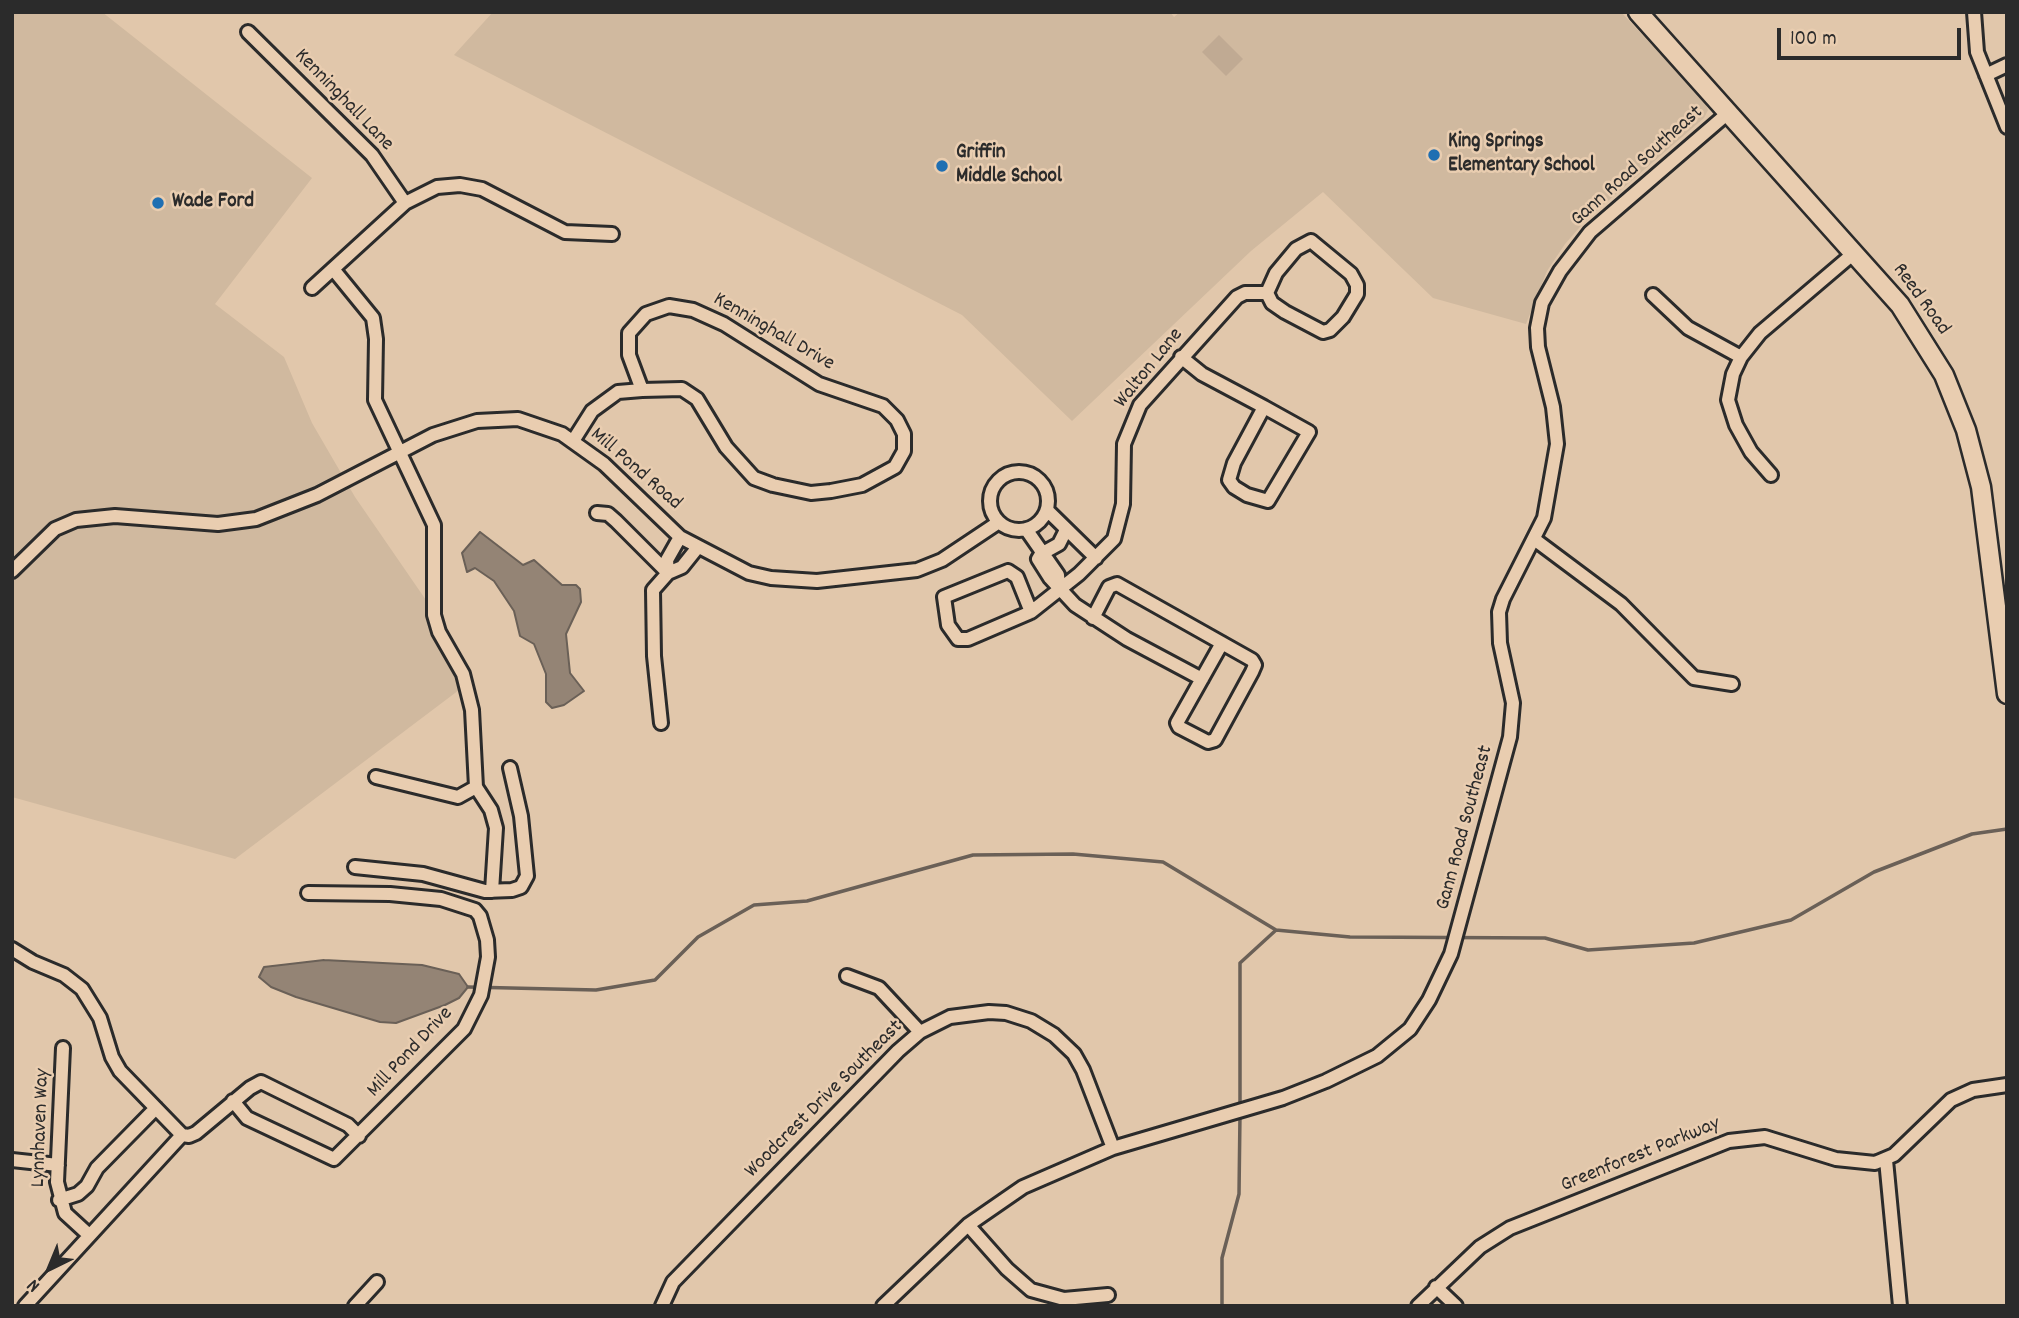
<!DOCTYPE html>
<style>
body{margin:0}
#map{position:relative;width:2019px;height:1318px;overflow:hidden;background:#e1c7ab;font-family:Dekko,sans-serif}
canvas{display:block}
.frame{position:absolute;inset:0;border:14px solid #2b2b2b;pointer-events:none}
.north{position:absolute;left:14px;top:1234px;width:70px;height:70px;-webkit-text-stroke:5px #e9cdb0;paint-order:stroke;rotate:223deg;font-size:19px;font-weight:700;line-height:28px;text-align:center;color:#2b2b2b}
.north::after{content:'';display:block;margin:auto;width:24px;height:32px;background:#2b2b2b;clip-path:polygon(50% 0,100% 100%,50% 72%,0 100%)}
.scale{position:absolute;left:1777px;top:28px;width:184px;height:32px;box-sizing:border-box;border:4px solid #2b2b2b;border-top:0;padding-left:9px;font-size:21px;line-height:24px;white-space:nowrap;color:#2b2b2b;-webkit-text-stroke:5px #e9cdb0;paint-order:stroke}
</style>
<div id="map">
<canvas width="2019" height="1318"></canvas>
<div class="frame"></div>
<div class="north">N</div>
<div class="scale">100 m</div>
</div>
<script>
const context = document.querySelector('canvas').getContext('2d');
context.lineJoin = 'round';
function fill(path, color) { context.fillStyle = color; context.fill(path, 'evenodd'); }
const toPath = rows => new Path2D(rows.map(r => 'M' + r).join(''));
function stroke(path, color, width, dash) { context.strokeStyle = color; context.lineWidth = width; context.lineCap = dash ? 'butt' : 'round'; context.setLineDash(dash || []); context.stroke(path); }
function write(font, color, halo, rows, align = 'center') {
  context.font = font + ' Dekko,sans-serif'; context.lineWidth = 5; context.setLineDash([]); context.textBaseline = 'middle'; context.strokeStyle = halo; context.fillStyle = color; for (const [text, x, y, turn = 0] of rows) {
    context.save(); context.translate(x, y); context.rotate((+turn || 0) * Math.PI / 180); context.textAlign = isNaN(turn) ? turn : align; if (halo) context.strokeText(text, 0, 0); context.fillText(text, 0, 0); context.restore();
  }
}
fill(toPath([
 [12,12,102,12,312,178,215,304,284,357,312,423,355,497,439,619,459,690,235,859,12,797],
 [493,12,1170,12,1174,17,1180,12,1621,12,1704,101,1708,110,1704,118,1586,220,1565,244,1547,271,1526,324,1433,298,1323,192,1251,251,1072,421,962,315,454,55]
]), '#d0b99f');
fill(toPath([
 [1219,35,1243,59,1226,76,1202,52]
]), '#c0aa93');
const water = toPath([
 [480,532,523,565,534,560,562,585,576,585,580,589,581,602,566,634,570,673,584,691,564,705,552,708,546,702,546,674,534,644,520,636,514,611,494,581,475,568,467,572,462,553,480,532],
 [324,960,422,965,459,974,468,987,459,998,445,1005,396,1023,380,1022,296,997,271,987,259,977,264,967,324,960]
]);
fill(water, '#948475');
stroke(water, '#6a6057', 2);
stroke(toPath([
 [468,987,596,990,655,980,698,937,754,905,807,901,973,855,1073,854,1163,862,1276,930,1350,937,1545,938,1588,950,1694,943,1791,920,1874,872,1972,834,2007,829],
 [1240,1107,1240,963,1275,931],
 [1222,1306,1222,1258,1239,1194,1240,1114]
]), '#6a6057', 3.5);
const street = toPath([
 [1974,12,1977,52,2007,127],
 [248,32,372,155,405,203],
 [1986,75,2007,65],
 [1311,241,1351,274,1357,285,1357,294,1343,317,1330,330,1323,332,1285,312,1272,303,1267,293,1276,273,1296,249,1311,241],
 [333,269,373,318,376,339,375,400,434,525,434,615,439,632,463,674,472,710,476,787,491,810,496,828,492,891],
 [312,288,405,203,437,187,460,185,482,189,565,232,612,234],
 [1653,295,1688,328,1741,357],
 [669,306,693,310,724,324,819,384,883,406,897,420,904,434,904,451,895,467,862,485,831,491,811,493,773,485,754,478,726,447,697,399,682,389,642,390,629,355,629,333,646,314,669,306],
 [1181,357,1202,374,1264,407],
 [1264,407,1309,432,1268,501,1247,495,1234,487,1229,480,1234,463,1264,407],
 [573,441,592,411,618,392,642,390],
 '990 501a29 29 0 1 1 58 0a29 29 0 1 1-58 0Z',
 [1771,475,1751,452,1736,425,1728,400,1733,374,1741,357,1760,333,1854,253],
 [1047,510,1096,558],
 [597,513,608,514,616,521,668,573],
 [1026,529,1058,575,1059,588],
 [1534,539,1621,604,1694,678,1732,684],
 [1041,554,1038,559,1050,578,1075,605,1127,639,1202,679],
 [1041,554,1059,544,1066,530],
 [12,571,55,529,76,520,115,516,218,524,256,519,317,495,433,435,477,421,518,419,562,434,604,464,680,537,749,573,771,578,817,581,917,570,942,560,999,522],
 [1008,571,1017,577,1031,612,968,639,958,639,948,625,944,597,1008,571],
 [668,573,682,567,698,547],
 [1031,612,1079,574,1114,539,1123,504,1124,444,1140,405,1237,297,1245,293,1267,293],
 [1093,618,1109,587,1117,584,1252,660,1255,665,1252,672,1215,740,1208,742,1179,727,1177,723,1222,643],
 [661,723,654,656,653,590,668,573,667,560,680,537],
 [376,777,458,797,476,787],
 [355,867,423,874,485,891,512,890,521,887,527,876,521,816,510,768],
 [12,949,33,962,64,975,82,989,100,1018,112,1057,120,1071,182,1135,189,1136,196,1133,250,1088,261,1082,348,1125,359,1136],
 [847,976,879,988,920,1032],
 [63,1048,57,1182,65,1213,89,1235],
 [233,1101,247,1118,334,1159,464,1029,481,995,488,957,487,940,480,916,475,910,441,899,390,894,308,893],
 [12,1160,58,1165],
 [1886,1160,1900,1306],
 [59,1200,78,1194,87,1186,97,1168,156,1108],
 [968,1225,1007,1269,1031,1290,1064,1299,1108,1295],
 [1436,1287,1456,1306],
 [25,1306,182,1135],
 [355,1306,377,1282],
 [662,1306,673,1282,898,1051,920,1032,950,1017,989,1012,1006,1013,1031,1021,1054,1035,1074,1054,1083,1070,1113,1148],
 [883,1306,968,1225,1023,1187,1113,1148,1283,1098,1326,1081,1377,1056,1410,1029,1429,1000,1451,954,1510,737,1513,703,1500,643,1499,612,1503,599,1544,518,1557,444,1553,407,1538,347,1537,328,1542,303,1560,271,1590,232,1728,113],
 [1418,1306,1480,1247,1510,1228,1729,1141,1765,1137,1836,1159,1875,1163,1894,1155,1951,1100,1973,1090,2007,1085]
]);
const secondary = toPath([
 [1638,12,1900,305,1944,375,1966,430,1981,487,2007,694]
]);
stroke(street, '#2b2b2b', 18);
stroke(secondary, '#2b2b2b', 23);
stroke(street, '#e9cdb0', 12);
stroke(secondary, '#e9cdb0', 18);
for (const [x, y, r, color] of [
 [1434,155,7,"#1f6fb2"],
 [942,166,7,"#1f6fb2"],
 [158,203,7,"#1f6fb2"]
]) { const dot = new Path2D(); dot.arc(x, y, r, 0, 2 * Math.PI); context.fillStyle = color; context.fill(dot); stroke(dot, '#e9cdb0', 2.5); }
write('21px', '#2b2b2b', '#e9cdb0', [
 ["Kenninghall Lane",343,101,46],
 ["Gann Road Southeast",1638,167,-42],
 ["Reed Road",1920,300,54],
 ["Kenninghall Drive",773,333,30],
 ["Walton Lane",1150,369,-51],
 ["Mill Pond Road",635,470,41],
 ["Gann Road Southeast",1466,828,-75],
 ["Mill Pond Drive",411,1053,-47],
 ["Woodcrest Drive Southeast",825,1100,-45],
 ["Lynnhaven Way",42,1128,-88],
 ["Greenforest Parkway",1641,1156,-22]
]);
write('bold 21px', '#2b2b2b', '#e9cdb0', [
 ["King Springs",1448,143],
 ["Elementary School",1448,167],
 ["Griffin",956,154],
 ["Middle School",956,178],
 ["Wade Ford",172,203]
], 'left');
</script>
